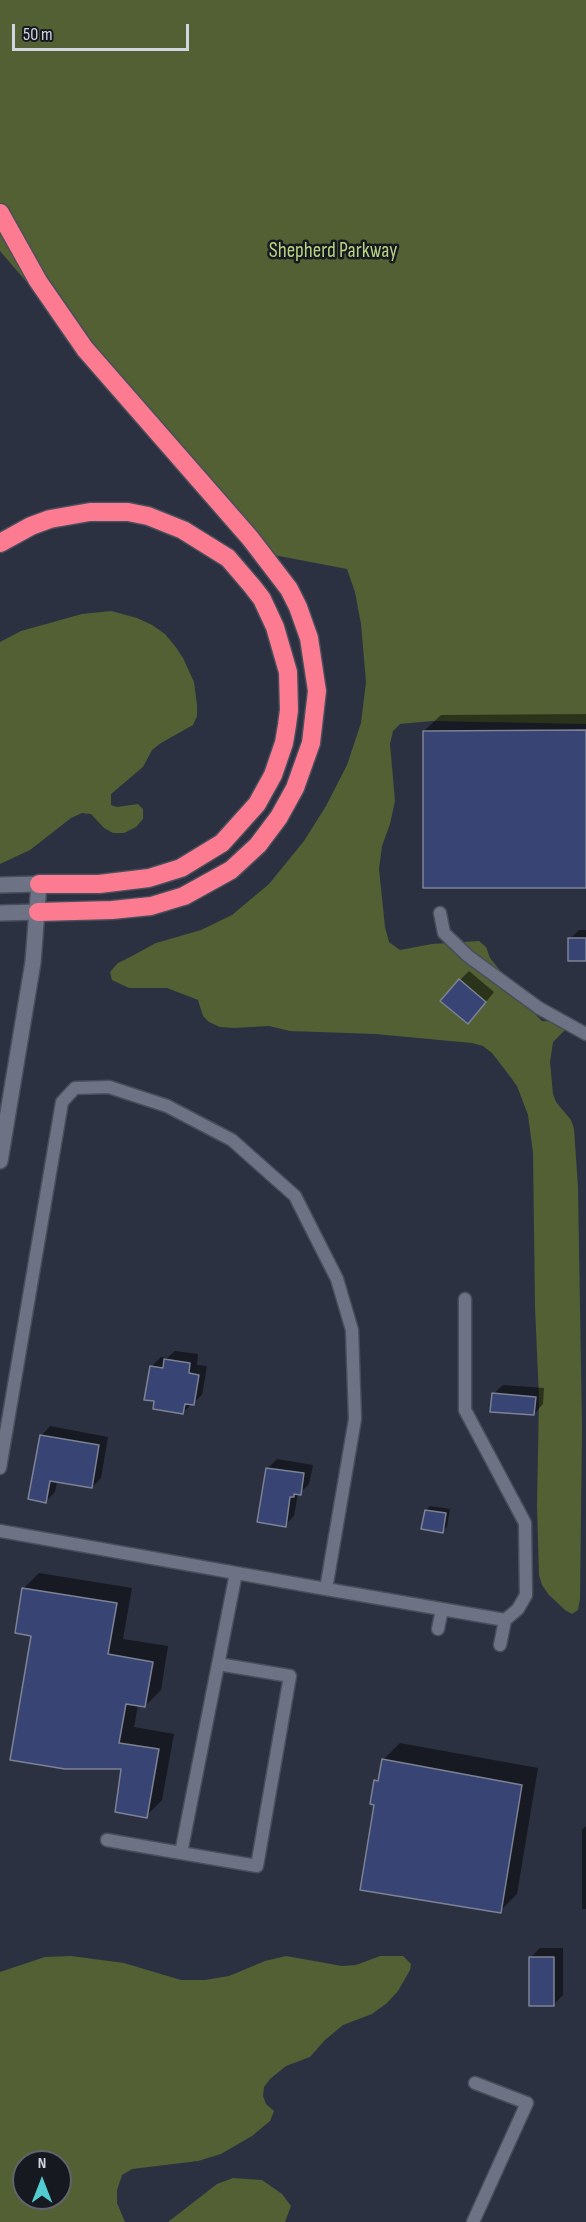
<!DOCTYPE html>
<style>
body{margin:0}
#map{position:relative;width:586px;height:2222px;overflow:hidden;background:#2c3141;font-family:"Sofia Sans Condensed",sans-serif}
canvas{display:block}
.north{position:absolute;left:12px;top:2150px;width:60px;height:60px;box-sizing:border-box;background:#171920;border:2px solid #61646c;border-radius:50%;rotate:0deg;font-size:16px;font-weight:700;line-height:24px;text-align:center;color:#d1d5df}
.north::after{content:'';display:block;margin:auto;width:21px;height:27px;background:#52ccd0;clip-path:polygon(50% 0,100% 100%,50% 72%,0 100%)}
.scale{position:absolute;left:12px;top:24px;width:177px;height:27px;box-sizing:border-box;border:3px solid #d1d5df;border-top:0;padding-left:8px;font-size:18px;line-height:21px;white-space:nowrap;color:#d1d5df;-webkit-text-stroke:4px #171920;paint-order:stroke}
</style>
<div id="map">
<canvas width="586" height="2222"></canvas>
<div class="north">N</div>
<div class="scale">50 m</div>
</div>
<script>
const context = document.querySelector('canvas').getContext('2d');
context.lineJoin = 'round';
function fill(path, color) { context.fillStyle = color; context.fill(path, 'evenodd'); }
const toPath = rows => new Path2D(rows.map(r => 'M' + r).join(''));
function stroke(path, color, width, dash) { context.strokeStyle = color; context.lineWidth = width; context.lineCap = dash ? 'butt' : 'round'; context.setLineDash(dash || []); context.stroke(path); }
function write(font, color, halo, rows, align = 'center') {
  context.font = font + ' "Sofia Sans Condensed",sans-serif'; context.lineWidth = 5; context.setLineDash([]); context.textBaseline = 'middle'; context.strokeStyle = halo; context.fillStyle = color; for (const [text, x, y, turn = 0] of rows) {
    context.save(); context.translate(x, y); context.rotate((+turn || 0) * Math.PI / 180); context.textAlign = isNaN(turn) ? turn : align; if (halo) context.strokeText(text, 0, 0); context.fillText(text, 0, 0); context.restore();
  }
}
fill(toPath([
 [0,0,586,0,586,724,432,721,400,724,393,731,390,744,395,801,390,824,382,846,379,869,385,927,389,942,400,950,432,944,479,941,486,947,490,958,507,979,529,1001,536,1015,542,1021,563,1022,566,1029,553,1042,550,1062,553,1094,556,1102,571,1120,574,1129,578,1187,582,1427,580,1599,578,1610,572,1614,565,1610,549,1595,542,1585,539,1575,537,1506,539,1398,535,1307,533,1153,528,1115,517,1086,509,1075,492,1053,483,1046,472,1043,375,1034,290,1031,269,1026,234,1028,220,1027,209,1022,203,1016,198,1000,167,988,129,988,112,980,110,972,118,963,132,956,156,943,201,930,232,915,269,884,304,841,326,806,347,765,361,723,366,682,361,624,355,592,347,569,258,552,0,251],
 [111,611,137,618,152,625,165,634,175,646,183,658,194,682,197,705,197,716,193,725,161,743,152,750,143,767,111,794,111,805,117,807,138,804,143,809,143,819,136,827,124,833,113,833,104,828,91,814,82,813,71,818,30,850,0,864,0,642,21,631,82,614],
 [71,1956,124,1963,181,1980,205,1980,229,1976,265,1961,286,1956,342,1966,356,1965,380,1956,403,1956,411,1964,410,1970,398,1991,387,2003,372,2014,343,2025,325,2040,310,2057,286,2066,270,2079,264,2087,263,2096,266,2104,274,2111,270,2121,252,2136,221,2154,198,2161,132,2169,122,2175,117,2190,117,2203,125,2222,0,2222,0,1972,45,1957],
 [24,2162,60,2162,60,2198,24,2198],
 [233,2178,262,2180,282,2194,291,2206,285,2222,168,2222,217,2184]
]), '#526034');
fill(toPath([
 [586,714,586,886,424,731,441,715],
 [579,930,586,930,586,960,570,939],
 [469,971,494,992,477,1013,460,980],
 [175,1351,198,1354,197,1365,207,1366,202,1395,183,1412,151,1367,161,1357,167,1358],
 [503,1385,544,1388,543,1404,534,1414,493,1394],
 [50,1426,108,1437,101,1478,92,1487,57,1481,55,1492,46,1501,41,1436],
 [277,1459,313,1465,309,1484,300,1493,298,1493,294,1516,285,1525,268,1468],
 [430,1506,450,1509,447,1527,442,1531,426,1510],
 [39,1573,132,1588,123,1639,168,1646,161,1690,145,1706,138,1705,134,1727,174,1734,162,1800,146,1816,122,1768,33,1634,24,1588],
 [400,1743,538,1768,517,1894,500,1911,376,1803,375,1781,381,1776,383,1760],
 [586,1826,586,1909,582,1909,582,1830],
 [540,1948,563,1948,563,1995,554,2004,530,1958]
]), '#0007');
const building = toPath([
 [586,730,586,888,423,888,423,731,586,730],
 [568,938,586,938,586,961,568,961,568,938],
 [459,979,486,1002,468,1024,440,1001,459,979],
 [164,1359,190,1363,189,1373,199,1375,194,1405,185,1404,183,1414,153,1409,154,1401,144,1400,150,1366,163,1368,164,1359],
 [492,1393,536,1397,534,1415,490,1412,492,1393],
 [40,1435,99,1445,92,1488,50,1481,46,1503,28,1499,40,1435],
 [266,1468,304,1473,301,1495,294,1494,294,1497,290,1497,286,1527,257,1522,266,1468],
 [425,1510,446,1513,443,1533,421,1529,425,1510],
 [22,1588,117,1603,108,1654,153,1662,145,1707,126,1704,119,1743,159,1749,147,1818,115,1812,121,1769,65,1769,10,1760,31,1636,15,1633,22,1588],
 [382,1759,522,1785,501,1913,360,1890,374,1805,370,1804,374,1780,378,1781,382,1759],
 [529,1957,554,1957,554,2006,529,2006,529,1957]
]);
fill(building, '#384574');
stroke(building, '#7c8294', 1.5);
const service = toPath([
 [440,913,444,933,468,956,539,1008,586,1034],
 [0,1468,62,1102,75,1088,109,1087,167,1106,232,1140,295,1196,337,1279,352,1330,355,1419,326,1589,0,1531],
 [326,1589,505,1620,518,1609,526,1595,525,1523,465,1410,465,1299],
 [438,1629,442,1609],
 [500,1645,505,1620],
 [107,1840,181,1853,236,1573],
 [181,1853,257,1866,290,1676,218,1664],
 [473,2222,527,2103,475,2083]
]);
const minor = toPath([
 [0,1161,33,962,39,884]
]);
const tertiary = toPath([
 [0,885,39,884],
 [0,913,38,912]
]);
const motorway = toPath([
 [0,213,38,281,85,349,250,538,289,589,298,607,309,638,317,691,311,743,295,788,279,817,258,845,231,870,184,896,151,906,112,910,38,912],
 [0,543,31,526,50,519,90,512,128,512,148,516,183,530,228,558,252,586,262,599,275,627,288,672,289,710,287,725,284,743,273,775,257,804,222,843,181,868,149,878,99,884,39,884]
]);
stroke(service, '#494e5b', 15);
stroke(minor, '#494e5b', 18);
stroke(tertiary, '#494e5b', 18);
stroke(motorway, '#494e5b', 21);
stroke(service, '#6d7385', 12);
stroke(minor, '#6d7385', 15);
stroke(tertiary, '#6d7385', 15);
stroke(motorway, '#fd7b91', 18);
write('21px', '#b8d281', '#171920', [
 ["Shepherd Parkway",333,252]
]);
</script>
